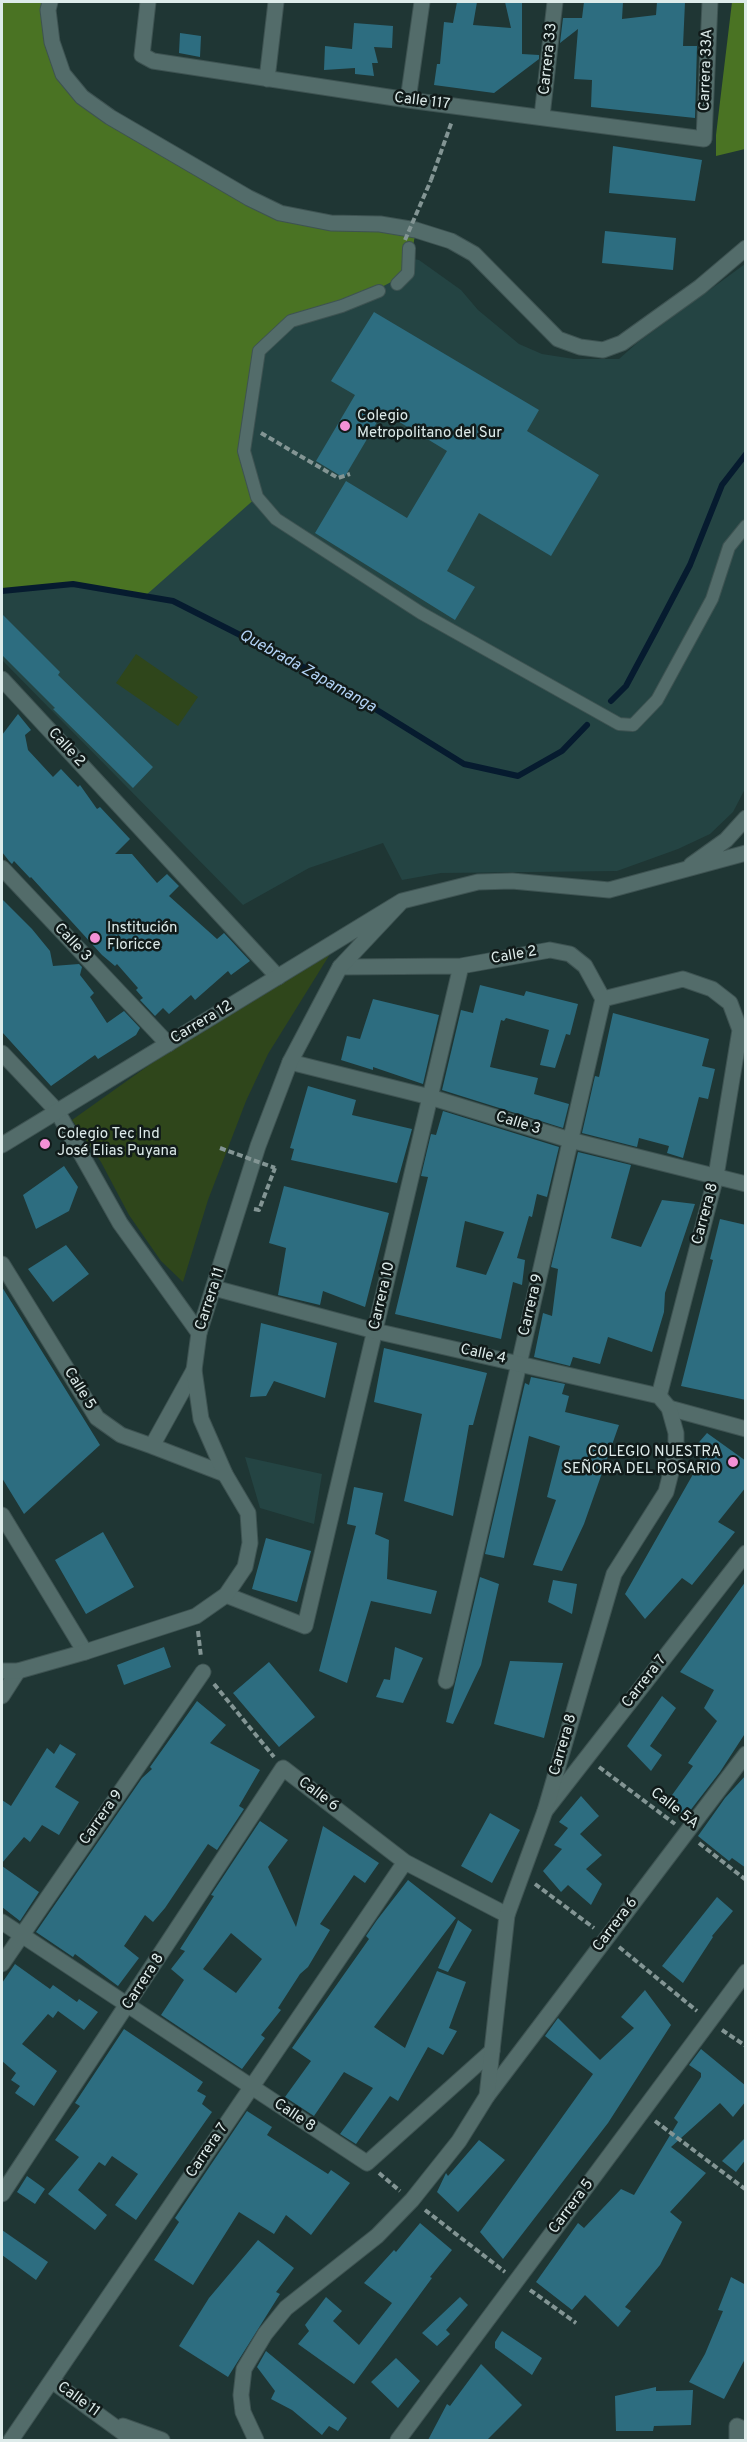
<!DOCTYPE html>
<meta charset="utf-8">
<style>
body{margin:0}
#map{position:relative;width:747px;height:2442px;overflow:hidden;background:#1f3634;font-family:Overpass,sans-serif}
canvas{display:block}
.frame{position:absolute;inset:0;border:3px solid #ddebea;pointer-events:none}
</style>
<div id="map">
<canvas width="747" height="2442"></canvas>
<div class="frame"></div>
</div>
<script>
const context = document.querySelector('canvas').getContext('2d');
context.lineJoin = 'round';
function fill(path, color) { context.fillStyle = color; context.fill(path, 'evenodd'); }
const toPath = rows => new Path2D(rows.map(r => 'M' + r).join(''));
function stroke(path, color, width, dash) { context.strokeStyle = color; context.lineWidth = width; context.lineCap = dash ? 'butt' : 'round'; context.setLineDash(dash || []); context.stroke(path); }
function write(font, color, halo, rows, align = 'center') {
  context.font = font + ' Overpass,sans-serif'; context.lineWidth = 5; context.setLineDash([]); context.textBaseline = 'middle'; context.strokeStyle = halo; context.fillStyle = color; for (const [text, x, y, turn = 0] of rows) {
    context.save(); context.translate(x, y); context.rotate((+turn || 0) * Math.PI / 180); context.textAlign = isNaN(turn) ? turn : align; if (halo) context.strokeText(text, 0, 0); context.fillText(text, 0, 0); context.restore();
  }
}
fill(toPath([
 [29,71,349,247,419,260,461,290,478,310,519,344,542,354,574,359,619,359,637,343,745,264,746,787,733,812,710,834,678,849,617,871,441,873,402,880,383,843,309,868,243,905,2,660,2,545],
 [245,1457,322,1474,314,1524,260,1508]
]), '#244443');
fill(toPath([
 [136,654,198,697,178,726,116,683],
 [335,946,268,1054,246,1101,208,1200,183,1282,161,1261,129,1215,101,1162,72,1120,197,1031]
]), '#2f461b');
fill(toPath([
 [2,2,50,2,52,42,82,97,280,213,416,230,408,273,378,289,291,321,259,351,244,451,257,497,145,596,73,584,2,591],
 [732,2,745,2,745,149,716,156,716,135]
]), '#4a7323');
stroke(toPath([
 [2,591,73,584,173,601,327,679,464,764,518,776,562,751,587,725],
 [611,701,626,686,656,630,690,565,722,485,746,454]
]), '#061b2f', 6);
fill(toPath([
 [457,2,477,2,473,25,511,28,505,2,522,2,522,54,539,55,539,59,494,93,434,85,437,64,440,64,444,22,453,23],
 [584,2,623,2,622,19,656,15,657,2,685,2,683,46,697,46,695,118,591,107,592,80,574,79,578,29,560,43,563,18,582,18],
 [354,23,393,26,392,48,374,47,378,63,372,63,374,76,355,74,355,68,324,70,325,46,352,49],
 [180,33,201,36,200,57,179,53],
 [613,146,702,160,695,201,609,193],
 [605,231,676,238,673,270,602,263],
 [374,312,539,410,527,431,599,475,551,556,479,513,447,571,475,587,455,620,315,533,346,481,407,518,447,451,383,412,344,478,316,461,355,395,331,381],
 [2,614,60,672,58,675,153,767,133,788,53,709,55,708,2,655],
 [18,714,31,730,25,735,28,750,53,777,61,769,78,787,80,785,97,809,100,807,130,839,115,854,132,854,157,883,167,874,179,886,169,896,217,939,224,933,250,961,231,975,228,971,195,1000,191,995,169,1014,163,1008,155,1016,140,1000,143,998,136,990,138,988,117,964,115,966,102,955,31,877,30,878,14,861,12,864,9,861,2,852,2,735],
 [2,899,32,929,50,951,53,966,79,964,82,967,80,975,94,993,90,997,107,1023,124,1011,140,1028,136,1035,98,1059,95,1055,51,1086,2,1032],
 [480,985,524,996,526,991,578,1004,570,1035,566,1034,555,1068,540,1065,549,1030,506,1018,504,1021,501,1020,490,1067,538,1078,534,1094,569,1104,563,1128,442,1090,461,1010,473,1013],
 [373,999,439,1015,423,1084,373,1067,373,1070,341,1060,347,1036,360,1039],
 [613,1013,709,1039,702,1066,715,1069,708,1099,699,1097,683,1158,667,1153,669,1146,639,1138,637,1147,582,1133,595,1076,599,1077],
 [308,1086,356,1100,352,1115,412,1129,397,1183,291,1160,294,1149,290,1148],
 [443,1111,559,1147,547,1197,537,1194,532,1217,529,1216,517,1258,525,1260,522,1285,513,1282,501,1339,395,1314,428,1177,421,1176,431,1134,436,1135],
 [465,1221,504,1232,486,1275,456,1267],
 [578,1152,631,1165,611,1238,641,1247,662,1200,695,1204,665,1293,664,1312,652,1352,608,1337,600,1364,573,1357,570,1366,534,1357,543,1313,552,1316,558,1269,551,1267],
 [64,1166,78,1187,69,1211,36,1229,23,1195],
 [284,1186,389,1213,365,1307,323,1291,320,1305,278,1295,286,1248,269,1243],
 [720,1219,746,1225,746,1400,681,1386,713,1260,710,1259],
 [66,1245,89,1274,53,1302,28,1269],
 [2,1287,100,1445,24,1514,2,1478],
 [261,1323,337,1343,325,1398,274,1381,266,1396,250,1397],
 [384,1348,487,1373,473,1425,469,1425,453,1516,404,1501,422,1414,374,1402],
 [531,1377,565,1384,562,1394,569,1396,565,1412,619,1425,584,1524,562,1571,533,1565,556,1500,547,1497,560,1446,529,1436,504,1558,485,1554,525,1383,529,1385],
 [707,1433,746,1461,746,1487,718,1522,735,1532,692,1585,682,1578,645,1619,625,1594,692,1476,702,1455,693,1449],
 [354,1487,383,1493,375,1534,389,1540,387,1579,437,1591,431,1614,371,1601,347,1683,319,1671,356,1526,347,1524],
 [103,1532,134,1587,86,1614,55,1560],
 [266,1538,311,1551,297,1602,252,1589],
 [480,1577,499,1584,481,1665,453,1724,446,1722],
 [553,1580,577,1584,572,1614,548,1602],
 [746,1581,746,1732,720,1772,686,1816,667,1802,693,1766,688,1763,717,1721,704,1708,714,1690,680,1672],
 [164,1647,171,1667,124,1685,117,1665],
 [395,1647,423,1658,403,1703,376,1697,384,1679,390,1680],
 [510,1661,563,1663,544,1738,494,1724],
 [269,1662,315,1717,279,1747,233,1693],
 [662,1696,676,1708,650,1746,662,1755,651,1771,627,1746],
 [197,1701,226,1725,210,1743,260,1770,239,1806,244,1809,217,1850,208,1844,165,1908,153,1922,145,1915,124,1946,139,1958,118,1986,75,1954,73,1957,36,1932,142,1778,152,1769,150,1767],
 [60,1744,76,1754,55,1787,79,1802,59,1835,42,1825,30,1842,24,1837,2,1863,2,1800,11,1806,47,1748,54,1754],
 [746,1775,746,1868,732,1858,729,1861,698,1836,725,1798],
 [581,1796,599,1816,580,1834,602,1855,586,1869,602,1884,591,1905,568,1885,561,1892,543,1871,562,1849,554,1845,568,1828,559,1822],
 [490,1813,520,1830,492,1883,461,1866],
 [260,1821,288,1840,268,1867,296,1927,323,1826,379,1863,365,1883,354,1875,320,1924,330,1930,308,1967,300,1974,278,2008,281,2010,261,2035,265,2038,242,2069,161,2015,184,1980,171,1969,185,1951,180,1949,214,1896,211,1895],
 [231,1933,262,1959,236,1993,203,1969],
 [2,1866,39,1892,20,1921,2,1907],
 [408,1880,456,1918,374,2027,405,2048,437,1971,466,1982,449,2028,457,2031,443,2055,428,2047,398,2101,390,2096,356,2144,340,2134,373,2088,344,2072,314,2116,285,2097,311,2061,292,2048,369,1939,366,1936,377,1920],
 [717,1897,733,1911,712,1936,713,1937,683,1983,662,1966],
 [458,1920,472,1930,448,1972,438,1968],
 [15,1964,50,1989,53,1985,77,2002,79,1999,98,2012,84,2030,58,2011,53,2018,48,2014,22,2044,57,2071,34,2106,15,2093,20,2086,11,2080,16,2073,2,2061,2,1983],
 [645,1990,671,2025,608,2123,503,2259,480,2232,593,2074,545,2036,558,2018,600,2060,634,2028,621,2017],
 [124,2029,203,2082,197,2091,206,2096,202,2104,212,2112,136,2220,115,2205,138,2174,112,2156,105,2166,99,2162,78,2190,107,2215,95,2230,48,2194,79,2157,55,2140,80,2106,75,2103],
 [701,2049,746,2086,746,2101,733,2117,720,2103,671,2147,706,2173,670,2212,682,2222,660,2265,625,2307,631,2311,618,2327,585,2295,572,2310,536,2282,578,2223,584,2228,621,2189,634,2195,678,2122,674,2118,701,2077,701,2073,689,2065],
 [247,2111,272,2127,267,2135,328,2174,331,2170,350,2183,311,2235,286,2215,274,2234,239,2212,193,2285,154,2260,179,2222,175,2218],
 [746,2137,746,2159,736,2172,722,2161],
 [479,2140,505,2160,458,2212,437,2192,446,2173,448,2176],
 [27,2176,45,2189,35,2204,17,2192],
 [420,2223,452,2250,430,2277,432,2278,354,2384,298,2344,309,2331,305,2325,326,2297,342,2311,333,2321,359,2345,392,2303,364,2283,394,2250,396,2252],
 [2,2230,48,2262,36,2280,2,2255],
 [258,2240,294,2268,276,2292,280,2294,228,2377,179,2346,209,2298],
 [731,2277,746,2285,746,2357,724,2399,689,2382,705,2354,723,2311,718,2310],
 [460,2297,468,2305,446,2330,450,2334,437,2346,422,2333],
 [502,2331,542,2358,532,2375,495,2348,495,2342],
 [266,2351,347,2418,338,2431,329,2426,322,2435,292,2410,271,2399,275,2391,257,2367],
 [396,2358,420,2381,398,2408,371,2382],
 [481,2364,522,2405,487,2440,428,2440,447,2404,450,2406],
 [656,2387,656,2391,693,2390,691,2425,654,2426,653,2431,616,2431,615,2396]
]), '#2d6d80');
const lane = toPath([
 [397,284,408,273,409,248],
 [379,291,342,306,291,321,259,351,244,451,257,497,276,519,421,613,619,724,633,725,657,700,712,599,729,547,746,526]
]);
const street = toPath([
 [148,2,142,55,153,61,408,100,704,139,710,2],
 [267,79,276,2],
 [408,100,422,2],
 [542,116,555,2],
 [2,679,278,977],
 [2,868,168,1044],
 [340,967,461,966,550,950,570,954,585,966,603,999],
 [603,999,683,979,712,989,730,1003,740,1030],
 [2,1053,57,1111,120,1223,199,1333],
 [290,1062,430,1097,570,1140,746,1184],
 [2,1264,97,1418,121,1435,152,1446,194,1370],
 [659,1396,716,1176,740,1030],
 [669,1408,746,1429],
 [152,1446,225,1474],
 [2,1515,85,1652],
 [226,1595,305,1626,461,966],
 [446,1681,603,999],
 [2,1696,18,1671],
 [545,1811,746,1553],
 [2,1922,367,2163,492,2051],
 [2,1964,203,1672],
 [487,2096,746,1754],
 [2,2194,283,1768,405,1862,507,1915],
 [52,2381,133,2440],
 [123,2426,162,2440],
 [11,2440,405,1862],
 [398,2440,746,1972],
 [737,2440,737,2426,746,2430]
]);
const secondary = toPath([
 [50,2,48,10,52,42,63,74,82,97,110,117,249,198,280,213,331,223,380,224,416,230,451,241,474,254,558,339,580,347,603,350,622,343,700,287,746,248],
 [691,865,726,840,746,818],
 [2,1145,402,901,478,882,512,881,609,890,746,853],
 [214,1288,375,1331,659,1396,669,1408,676,1433,676,1453,666,1492,614,1574,545,1811,507,1915,487,2096,459,2141,412,2200,377,2236,286,2308,265,2334,244,2369,241,2395,243,2412,256,2440],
 [2,1671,18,1671,85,1652,196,1616,226,1595,245,1567,250,1543,248,1513,225,1474,201,1419,194,1370,199,1333,258,1146,290,1062,340,967,402,901]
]);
stroke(lane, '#3e5352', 14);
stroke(street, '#3e5352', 17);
stroke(secondary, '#3e5352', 17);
stroke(toPath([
 [431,180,452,121],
 [261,433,338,478,350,474],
 [254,1209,259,1210,275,1168],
 [198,1631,201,1657],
 [214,1684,274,1757],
 [599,1767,675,1824],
 [699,1843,746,1880],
 [535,1884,594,1928],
 [619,1947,697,2011],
 [722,2030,746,2046],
 [655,2121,745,2189],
 [379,2173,400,2191],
 [425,2210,505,2272],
 [530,2290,576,2323]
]), '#839594', 4, [6, 3]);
stroke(lane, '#536c6a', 12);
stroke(street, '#536c6a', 15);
stroke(secondary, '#536c6a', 15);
stroke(toPath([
 [405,240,431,180],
 [220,1148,275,1168]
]), '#839594', 4, [6, 3]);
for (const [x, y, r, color] of [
 [345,426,6,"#f391d6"],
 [95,938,6,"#f391d6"],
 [45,1144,6,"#f391d6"],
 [733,1462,6,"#f391d6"]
]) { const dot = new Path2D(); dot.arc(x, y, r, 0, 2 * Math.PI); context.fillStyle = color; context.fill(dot); stroke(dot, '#111b1a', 2); }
write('15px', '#ddebea', '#111b1a', [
 ["Carrera 33",549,59,-84],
 ["Carrera 33A",707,70,-88],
 ["Calle 117",422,102,7],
 ["Calle 2",66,748,47],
 ["Calle 3",72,943,47],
 ["Calle 2",514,956,-10],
 ["Carrera 12",202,1023,-31],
 ["Calle 3",518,1124,17],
 ["Carrera 8",706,1214,-75],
 ["Carrera 10",383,1296,-77],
 ["Carrera 11",211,1299,-72],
 ["Carrera 9",532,1305,-77],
 ["Calle 4",483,1355,12],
 ["Calle 5",79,1389,58],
 ["Carrera 7",645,1682,-52],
 ["Carrera 8",564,1745,-74],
 ["Calle 6",318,1795,37],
 ["Calle 5A",674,1809,38],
 ["Carrera 9",102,1818,-55],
 ["Carrera 6",616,1925,-53],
 ["Carrera 8",144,1982,-57],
 ["Calle 8",294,2116,34],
 ["Carrera 7",208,2151,-56],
 ["Carrera 5",572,2207,-53],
 ["Calle 11",78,2400,36]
]);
write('15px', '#ddebea', '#111b1a', [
 ["Colegio",357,417],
 ["Metropolitano del Sur",357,434],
 ["Institución",107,929],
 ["Floricce",107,946],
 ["Colegio Tec Ind",57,1135],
 ["José Elias Puyana",57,1152],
 ["COLEGIO NUESTRA",721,1453,"right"],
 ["SEÑORA DEL ROSARIO",721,1470,"right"]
], 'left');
write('italic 16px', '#b3d3f6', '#111b1a', [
 ["Quebrada Zapamanga",307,672,29]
]);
</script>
